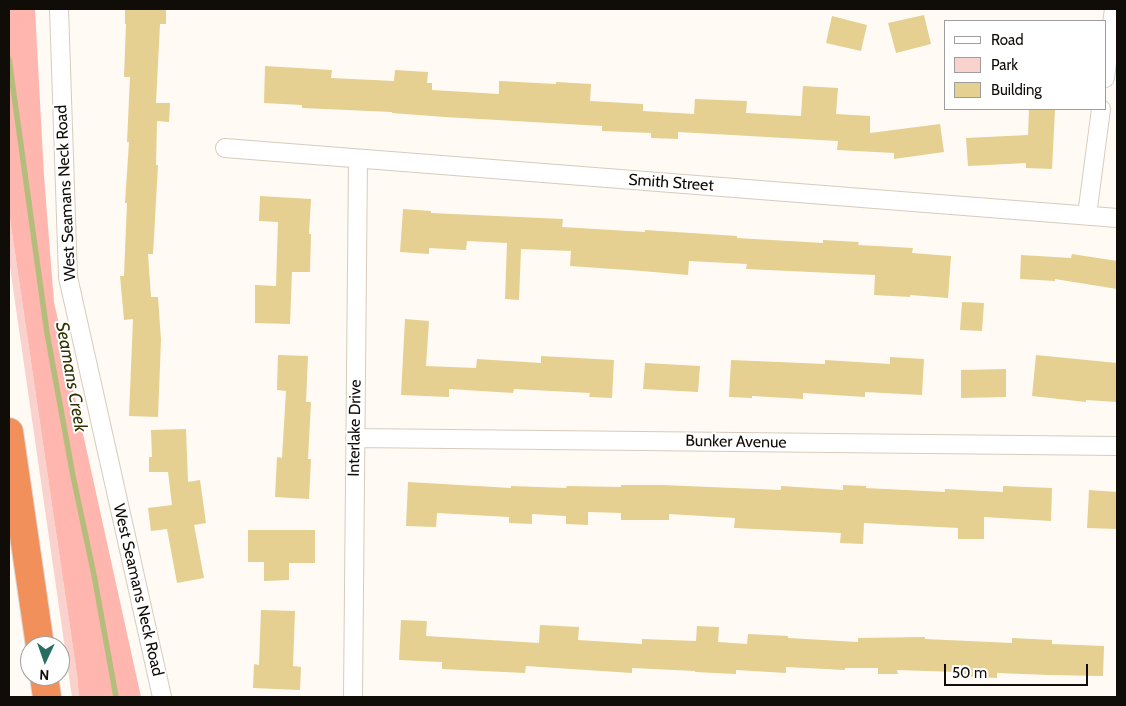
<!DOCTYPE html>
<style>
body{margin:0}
#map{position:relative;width:1126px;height:706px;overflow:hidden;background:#fffaf4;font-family:Cabin,sans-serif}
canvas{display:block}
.frame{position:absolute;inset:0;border:10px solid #100c08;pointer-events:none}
.legend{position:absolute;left:944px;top:20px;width:162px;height:90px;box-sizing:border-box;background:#fff;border:1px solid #9f9e9c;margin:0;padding:6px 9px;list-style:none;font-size:15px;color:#100c08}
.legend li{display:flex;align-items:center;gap:10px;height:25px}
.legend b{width:25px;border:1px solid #9f9e9c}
.north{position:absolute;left:20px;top:636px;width:50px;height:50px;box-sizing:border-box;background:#fff;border:1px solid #9f9e9c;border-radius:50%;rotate:183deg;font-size:14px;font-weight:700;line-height:20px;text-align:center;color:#100c08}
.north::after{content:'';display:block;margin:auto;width:18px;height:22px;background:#276d61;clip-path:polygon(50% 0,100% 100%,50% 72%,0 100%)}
.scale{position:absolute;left:944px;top:664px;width:144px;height:22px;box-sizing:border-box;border:2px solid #100c08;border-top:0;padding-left:6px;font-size:15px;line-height:18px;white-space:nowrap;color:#100c08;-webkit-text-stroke:4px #fff;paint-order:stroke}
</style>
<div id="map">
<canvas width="1126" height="706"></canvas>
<div class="frame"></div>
<ul class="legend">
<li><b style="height:6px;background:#fff"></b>Road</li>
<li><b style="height:14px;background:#f9d1cd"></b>Park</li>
<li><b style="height:14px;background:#e5d091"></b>Building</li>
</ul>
<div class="north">N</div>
<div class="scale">50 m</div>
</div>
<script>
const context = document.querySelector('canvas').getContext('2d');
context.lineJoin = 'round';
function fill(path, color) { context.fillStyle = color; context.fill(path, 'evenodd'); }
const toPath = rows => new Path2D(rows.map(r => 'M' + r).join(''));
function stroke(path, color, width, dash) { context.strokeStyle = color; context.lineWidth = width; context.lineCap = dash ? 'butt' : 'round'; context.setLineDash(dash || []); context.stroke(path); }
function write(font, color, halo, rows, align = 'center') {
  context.font = font + ' Cabin,sans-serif'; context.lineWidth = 4; context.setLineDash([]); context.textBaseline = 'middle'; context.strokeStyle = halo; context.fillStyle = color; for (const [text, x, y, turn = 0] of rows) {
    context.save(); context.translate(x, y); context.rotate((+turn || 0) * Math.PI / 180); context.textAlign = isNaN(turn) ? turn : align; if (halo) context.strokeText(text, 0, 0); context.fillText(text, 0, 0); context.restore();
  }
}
fill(toPath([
 [9,212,77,675,79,697,72,697,9,260]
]), '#f9d1cd');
fill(toPath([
 [9,9,35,9,44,176,54,302,141,697,79,697,77,675,9,212]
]), '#feb6ae');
stroke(toPath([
 [9,59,47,333,73,476,94,575,116,697]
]), '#b5bd7d', 5.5);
fill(toPath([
 [125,9,166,9,166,24,160,24,156,103,170,103,169,122,157,121,156,165,158,165,153,254,148,254,151,297,158,297,161,340,158,417,129,416,133,319,124,320,120,276,124,276,127,203,125,203,129,142,127,142,130,77,124,77,126,24,125,24],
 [924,15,931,44,896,53,888,23],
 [832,16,867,25,861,51,826,43],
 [265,66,332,70,331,78,394,81,395,70,428,72,427,83,432,83,432,90,499,94,499,81,556,84,556,82,591,84,590,101,643,104,643,111,694,114,695,99,747,101,746,113,801,116,803,86,838,88,836,114,870,116,870,133,940,124,944,152,894,159,894,153,837,150,838,141,678,132,678,139,651,138,651,133,602,131,602,126,445,117,392,113,392,112,302,108,302,105,264,103],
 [1029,109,1055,110,1052,169,1026,168,1026,163,968,166,966,138,1028,135],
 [260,196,311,199,309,234,311,234,310,272,292,272,290,324,255,323,255,285,276,286,278,222,259,221],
 [403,209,431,211,431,213,563,219,562,227,645,232,645,230,737,236,737,238,823,243,823,240,859,242,858,245,913,248,912,253,951,256,948,298,910,295,910,297,874,295,875,275,746,269,747,264,689,261,688,275,642,271,570,266,571,251,521,249,519,300,505,299,507,243,467,241,466,250,429,248,429,254,400,252],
 [1072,254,1117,261,1117,289,1055,279,1055,281,1020,279,1021,255,1071,258],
 [962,302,984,303,982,331,960,330],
 [405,319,429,321,426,366,476,368,477,359,541,363,541,356,614,360,612,398,589,397,590,393,514,389,513,393,449,389,449,397,401,395],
 [278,355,308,356,306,402,311,402,308,459,311,459,309,499,275,497,277,457,282,458,286,391,277,390],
 [1036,355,1117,363,1117,402,1086,400,1086,402,1032,396],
 [890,357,924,359,922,395,865,392,865,397,803,393,803,399,752,396,752,398,729,397,731,360,825,364,825,360,890,364],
 [645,363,700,366,698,392,643,389],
 [1006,369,1006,397,961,398,961,370],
 [186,429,188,482,200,480,206,523,194,525,204,578,177,583,167,529,151,531,148,508,172,505,168,472,149,472,149,457,152,457,151,430],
 [408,482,511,488,511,486,566,488,567,486,621,487,621,485,662,485,781,490,781,486,843,490,843,485,866,486,866,488,945,492,945,489,1003,492,1003,486,1052,488,1051,521,984,517,984,539,958,539,958,528,864,523,863,544,840,543,841,533,734,528,735,518,669,514,669,520,621,520,621,513,588,512,588,525,566,524,566,516,532,514,532,524,509,523,509,517,437,513,436,527,406,526],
 [1089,490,1117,492,1117,529,1087,528],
 [248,530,315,530,315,563,289,563,289,580,264,581,264,562,248,562],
 [261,610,295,611,293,666,301,667,300,690,253,688,254,664,259,665],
 [401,620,427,621,426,636,539,643,540,625,579,627,578,640,642,644,642,639,696,641,697,626,719,627,718,642,747,644,748,634,788,636,788,638,858,642,858,638,925,637,925,639,1012,643,1012,638,1052,640,1052,644,1104,646,1103,676,1050,675,997,673,997,678,956,676,957,672,897,670,898,674,878,674,878,668,845,668,845,670,786,667,786,673,736,670,736,674,695,672,695,671,632,668,632,673,526,666,525,673,442,669,442,662,399,660]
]), '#e5d091');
const minor = toPath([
 [59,9,68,277,162,697],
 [1105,78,1114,9],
 [225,148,1117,218],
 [1087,215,1101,109],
 [355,438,1117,446],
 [353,697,358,159]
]);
const motorway = toPath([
 [9,432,40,646],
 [44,676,47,697]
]);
stroke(minor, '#d7cbbd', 20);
stroke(motorway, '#d9d8d7', 30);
stroke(minor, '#fff', 18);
stroke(motorway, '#f2905b', 28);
write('16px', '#100c08', '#fff', [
 ["Smith Street",671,183,4],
 ["West Seamans Neck Road",66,193,-93],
 ["Interlake Drive",355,428,-89],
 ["Bunker Avenue",736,442,1],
 ["West Seamans Neck Road",138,590,77]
]);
write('italic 18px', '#303300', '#fff', [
 ["Seamans Creek",71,377,80]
]);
</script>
